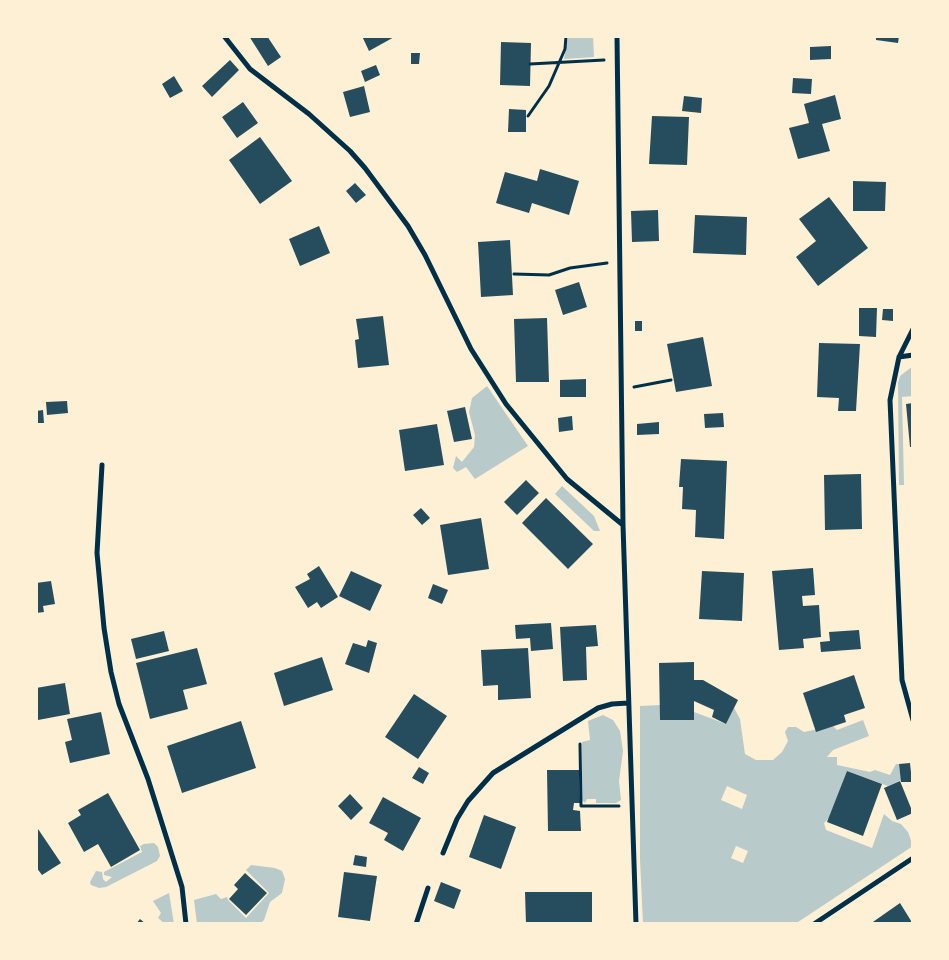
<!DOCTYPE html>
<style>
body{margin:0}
#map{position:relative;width:949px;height:960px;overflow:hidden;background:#fdf0d5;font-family:Commissioner,sans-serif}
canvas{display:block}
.frame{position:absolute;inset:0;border:38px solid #fdf0d5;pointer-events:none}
</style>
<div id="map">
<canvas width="949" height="960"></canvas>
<div class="frame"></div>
</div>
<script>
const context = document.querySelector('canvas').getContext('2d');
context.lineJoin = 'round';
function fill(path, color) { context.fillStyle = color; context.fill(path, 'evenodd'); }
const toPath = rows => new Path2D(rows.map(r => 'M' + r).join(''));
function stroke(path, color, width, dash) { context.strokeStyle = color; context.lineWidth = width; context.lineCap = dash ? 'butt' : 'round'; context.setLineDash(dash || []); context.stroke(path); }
fill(toPath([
 [568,36,593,36,594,57,564,59],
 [913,366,913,396,902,397,904,485,899,485,898,383,900,376],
 [487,386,528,446,475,479,466,467,457,472,453,468,456,456,462,462,474,447,475,435,469,412,472,398],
 [562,486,594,516,600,531,594,531,555,494],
 [660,705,694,720,694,712,726,724,734,708,740,719,745,754,756,760,773,760,782,752,788,741,785,732,788,727,796,727,804,732,833,726,837,730,863,720,869,736,833,750,827,757,837,757,837,765,870,772,875,770,890,775,896,764,899,764,901,780,888,786,847,771,829,818,824,823,826,830,872,848,884,814,892,821,901,824,908,832,913,846,795,924,643,924,640,859,640,706],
 [727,786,747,795,742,809,721,800],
 [736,846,748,851,743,863,731,858],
 [603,715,613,720,620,731,623,751,619,781,621,800,616,803,596,803,596,799,587,799,585,803,582,800,582,742,590,740,588,721],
 [154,843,158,847,160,856,157,861,106,887,99,888,91,885,90,882,96,871,102,872,103,879,106,882,112,877,104,875,104,872,142,852,140,846,144,844],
 [251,865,275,868,282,871,285,879,282,893,270,902,264,920,260,924,197,924,194,900,216,894,221,899,227,897,228,900,246,918,269,893,246,870],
 [169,893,174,924,165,924,158,918,161,913,153,901]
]), '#b9caca');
fill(toPath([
 [249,36,267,36,281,57,268,66],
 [362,36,396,36,369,51],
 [876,36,899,36,898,43,876,40],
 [501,42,531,43,530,86,500,85],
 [831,46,831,59,810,60,810,47],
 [411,53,420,53,419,64,411,64],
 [230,60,239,70,212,97,202,86],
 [376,65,380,75,365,82,361,71],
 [174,76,183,91,170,98,162,84],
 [793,78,812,79,811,94,792,93],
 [364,86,370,112,350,117,343,92],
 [835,95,841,119,822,124,830,151,798,159,789,128,809,123,804,104],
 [684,96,702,98,701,113,682,111],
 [243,102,258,123,237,138,222,117],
 [509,109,526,110,526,132,508,132],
 [652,116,689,117,687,165,649,164],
 [260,137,292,181,260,204,229,160],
 [540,169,579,181,569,215,532,203,529,213,496,203,505,172,537,181],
 [853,181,886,182,885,211,853,211],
 [355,183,366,195,356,203,346,191],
 [829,197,868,248,818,286,796,257,816,241,799,219],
 [658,210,659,241,632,242,631,211],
 [695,215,747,217,746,255,693,253],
 [319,226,330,253,300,266,289,239],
 [510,240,513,295,481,297,478,242],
 [579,282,587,307,563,315,555,290],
 [859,308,877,308,876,337,859,336],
 [883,309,893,309,893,321,882,320],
 [383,316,389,365,358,368,355,340,359,339,356,319],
 [547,318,549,382,516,382,514,319],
 [635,321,642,321,642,331,635,331],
 [703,337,712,386,676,392,667,344],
 [819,343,860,344,856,411,838,411,839,398,817,397],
 [586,379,586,397,560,397,560,380],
 [67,401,68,413,47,415,46,402],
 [913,403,913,447,910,447,906,404],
 [465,407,472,439,454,442,447,411],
 [43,410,44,423,36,423,36,411],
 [723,413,724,427,705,428,704,414],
 [572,416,573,430,559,432,558,418],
 [659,422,659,434,637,435,637,424],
 [437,424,444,465,405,471,399,430],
 [681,459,727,461,724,539,695,537,696,510,682,509,683,487,679,487],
 [861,474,862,529,825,530,824,475],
 [526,480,539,493,517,515,504,502],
 [546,498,593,544,568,569,522,523],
 [421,508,430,518,422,525,413,515],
 [481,518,489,569,448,575,440,525],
 [319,566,338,597,321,608,317,602,308,608,295,587,310,579,307,574],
 [813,568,815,595,802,596,803,606,819,605,821,637,803,639,804,648,779,650,772,571],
 [351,571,382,585,370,611,339,596],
 [702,571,744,573,742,621,699,619],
 [51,581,55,604,43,606,44,612,36,613,36,583],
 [433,584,448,590,442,604,428,598],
 [551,623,553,649,531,651,530,638,516,639,515,625],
 [596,625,598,646,586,647,587,680,563,681,560,627],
 [859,630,861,649,821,652,820,642,830,641,829,632],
 [164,631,169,651,136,659,131,639],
 [368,640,377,643,369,673,345,664,353,643,366,647],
 [197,648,207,684,183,690,188,709,150,719,136,663],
 [528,648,531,698,498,700,498,685,483,686,481,650],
 [322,657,333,690,284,706,274,673],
 [694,662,694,680,703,680,738,700,726,724,712,717,714,710,694,701,694,720,660,720,659,663],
 [854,675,865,708,844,715,846,722,816,732,803,693],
 [65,683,70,714,38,720,36,688],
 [414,694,447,716,418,759,385,737],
 [101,712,110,754,70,763,65,742,72,740,67,719],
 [241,721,256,768,182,793,167,746],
 [910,763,912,782,901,782,899,764],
 [419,767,429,773,423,784,412,778],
 [547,770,579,770,580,803,574,803,573,810,580,811,581,831,548,831],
 [847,771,882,784,863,836,827,822],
 [900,781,913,813,897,820,884,788],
 [108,793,140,850,111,867,98,844,84,852,68,823,81,815,78,810],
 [350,794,363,808,351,820,338,806],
 [383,797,421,818,403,851,384,840,388,833,369,823],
 [484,815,516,827,501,869,469,857],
 [36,826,61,863,42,875,36,867],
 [355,855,367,857,366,867,353,865],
 [344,872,377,876,370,921,338,917],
 [245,873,267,893,246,915,229,899,238,889,234,885],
 [441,882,461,890,454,909,434,901],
 [525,892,592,892,592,924,526,924],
 [900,903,913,924,870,924],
 [140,919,146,924,136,924]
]), '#264d5e');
stroke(toPath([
 [530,64,604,60],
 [528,116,549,86,565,49,566,36],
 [514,274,549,275,570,268,607,263],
 [634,387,671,380],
 [580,744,581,806,619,806]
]), '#003049', 3);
stroke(toPath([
 [224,36,250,69,309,114,350,151,365,168,408,226,425,255,471,349,506,404,567,479,623,525],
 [617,36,623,525,636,924],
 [913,329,899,357,890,400,902,680,913,720],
 [899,357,913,355],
 [102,465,97,553,104,628,111,672,119,704,148,779,182,887,186,924],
 [443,853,457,819,468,801,493,773,598,708,612,704,628,703],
 [416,924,428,888],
 [814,924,913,858]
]), '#003049', 5);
</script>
